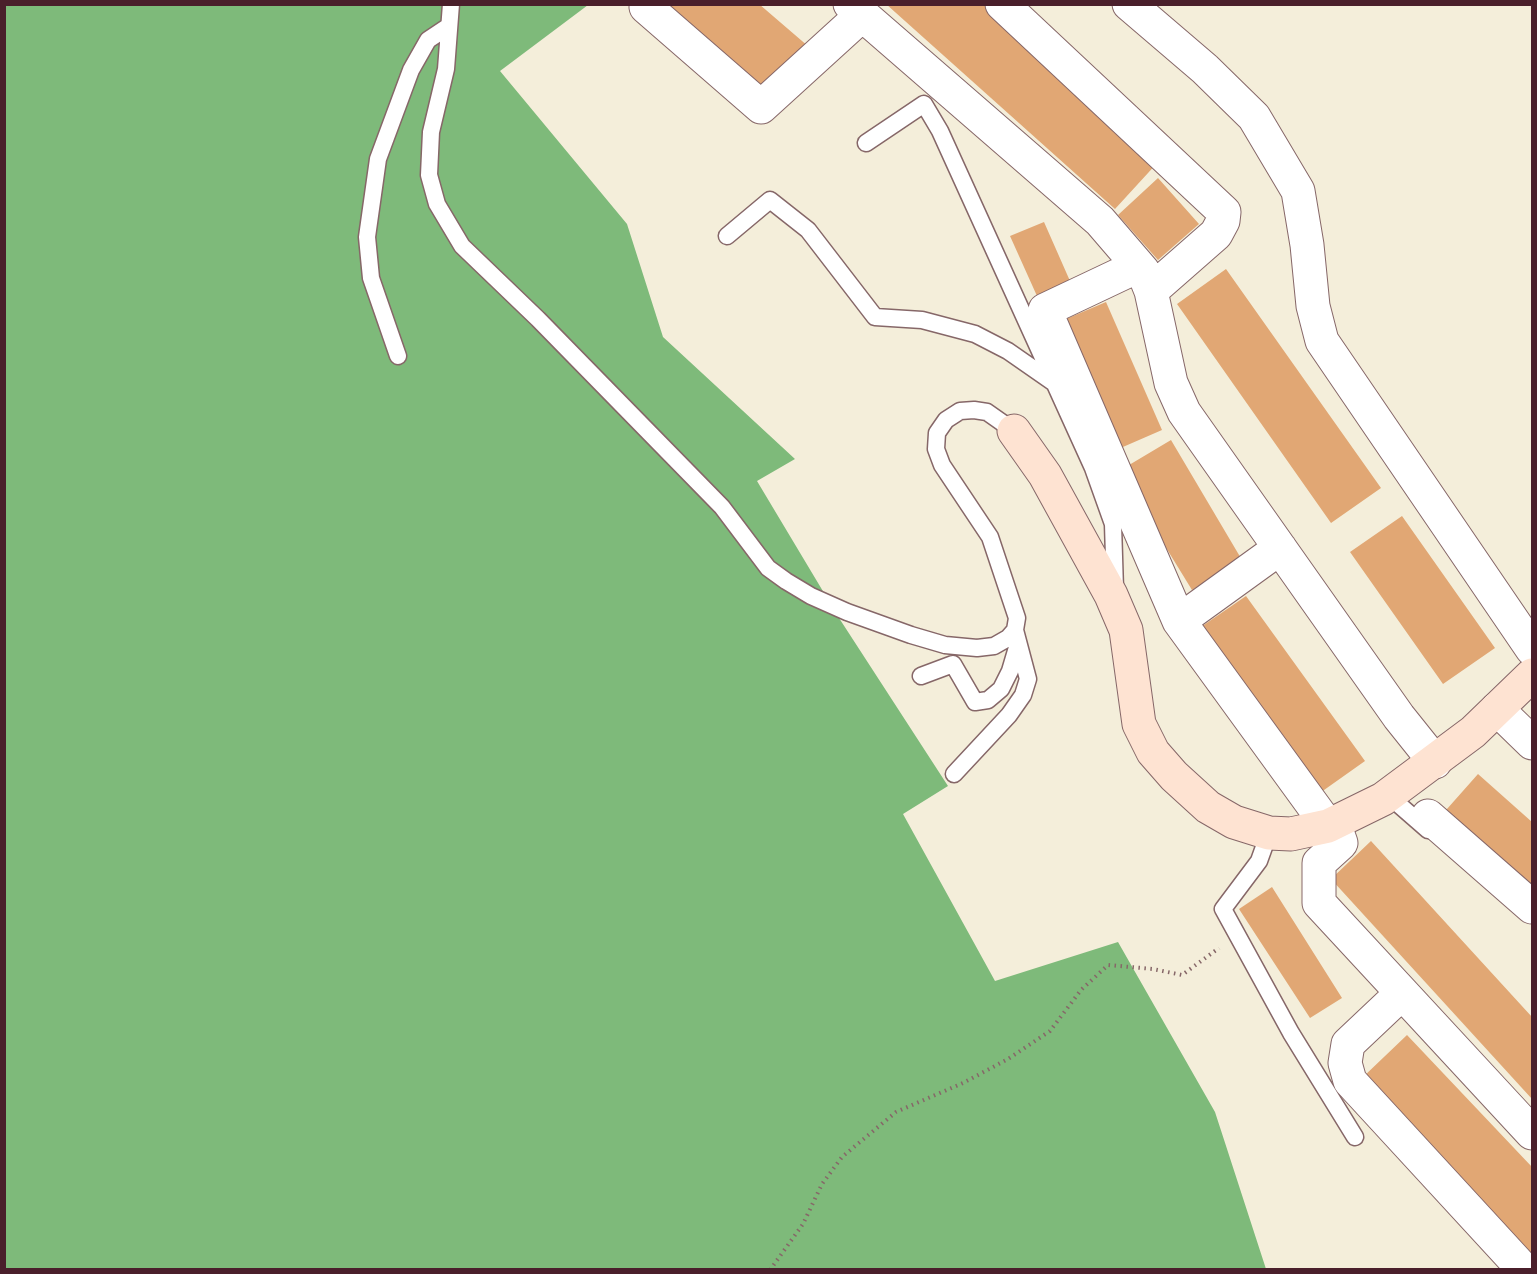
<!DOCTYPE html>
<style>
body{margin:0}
#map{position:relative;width:1537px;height:1274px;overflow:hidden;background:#f4eeda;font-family:Sriracha,sans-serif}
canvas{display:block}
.frame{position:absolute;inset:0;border:6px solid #4a1f2b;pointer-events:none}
</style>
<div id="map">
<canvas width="1537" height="1274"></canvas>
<div class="frame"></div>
</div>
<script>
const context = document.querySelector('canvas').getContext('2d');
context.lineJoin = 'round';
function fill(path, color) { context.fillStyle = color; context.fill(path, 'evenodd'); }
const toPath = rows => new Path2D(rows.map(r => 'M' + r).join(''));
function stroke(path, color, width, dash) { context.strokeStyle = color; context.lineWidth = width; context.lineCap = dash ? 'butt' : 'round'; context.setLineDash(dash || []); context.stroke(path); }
fill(toPath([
 [5,5,588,5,500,71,627,224,663,337,795,459,757,481,839,618,948,786,903,814,995,981,1118,942,1215,1112,1266,1269,5,1270]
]), '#7eba7a');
fill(toPath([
 [665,4,759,4,809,47,768,94],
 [886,4,983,4,1159,161,1115,209],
 [1158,178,1199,224,1158,260,1118,215],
 [1044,222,1070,281,1037,296,1010,236],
 [1226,269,1381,488,1331,523,1177,304],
 [1106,302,1162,430,1116,450,1059,322],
 [1171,440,1242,560,1192,590,1119,471],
 [1402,516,1495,648,1443,684,1350,552],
 [1246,596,1365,761,1317,795,1198,629],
 [1478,774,1532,822,1532,900,1439,818],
 [1371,841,1532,1017,1532,1099,1331,879],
 [1272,887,1342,998,1310,1018,1239,909],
 [1407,1035,1532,1167,1532,1255,1362,1078]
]), '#e1a774');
const lane = toPath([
 [451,4,446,69,431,132,429,175,437,204,462,246,538,319,722,507,768,568,786,581,811,596,847,612,911,635,945,645,977,648,994,646,1008,638,1015,630,1017,618,990,537,942,465,936,449,937,433,946,420,960,411,974,410,987,412,1014,431],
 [866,143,924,104,940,131,1093,468,1113,524,1115,590],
 [727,236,770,200,808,230,875,317,922,320,975,334,1008,351,1054,383],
 [398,356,371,278,367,237,378,159,411,70,428,40,449,26],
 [921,676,953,664,975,702,988,700,1001,689,1010,671,1018,644],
 [954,774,1009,715,1023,695,1028,679,1015,630],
 [1389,796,1428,830],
 [1269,833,1259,861,1223,909,1291,1033,1355,1137]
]);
const street = toPath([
 [648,4,646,7,761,107,862,15],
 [850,4,1100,221,1143,271,1151,291,1171,383,1184,412,1399,717,1435,762],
 [1002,4,1224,212,1223,221,1216,234,1151,291],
 [1129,4,1205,69,1254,117,1298,191,1307,245,1313,306,1322,341,1532,649],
 [1138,266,1045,310,1179,621,1328,826],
 [1179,621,1280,548],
 [1497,709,1532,743],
 [1428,816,1532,907],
 [1334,823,1341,843,1319,863,1319,903,1532,1133],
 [1402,993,1348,1044,1345,1063,1350,1081,1524,1270]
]);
const secondary = toPath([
 [1014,431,1045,475,1111,595,1126,630,1139,724,1153,752,1174,776,1208,807,1234,822,1269,833,1291,834,1328,826,1383,799,1473,732,1532,675]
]);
stroke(lane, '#866768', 19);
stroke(street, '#866768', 35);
stroke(secondary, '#866768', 35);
stroke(toPath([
 [770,1270,803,1224,822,1184,842,1157,896,1112,963,1083,1008,1059,1050,1031,1081,990,1108,965,1153,969,1182,975,1219,948]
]), '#866768', 4, [1.5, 4.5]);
stroke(lane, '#fff', 16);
stroke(street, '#fff', 33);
stroke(secondary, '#fee3d2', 33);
</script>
